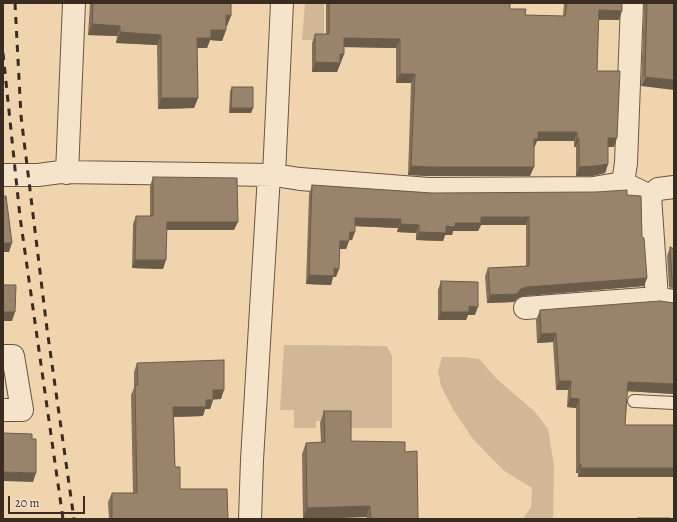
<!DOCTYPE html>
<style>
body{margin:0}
#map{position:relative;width:677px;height:522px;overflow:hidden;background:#efd4ae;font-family:Alegreya,serif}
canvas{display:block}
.frame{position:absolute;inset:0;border:4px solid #3b2c21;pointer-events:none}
.scale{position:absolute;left:8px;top:496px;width:77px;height:18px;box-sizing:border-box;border:2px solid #3b2c21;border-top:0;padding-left:5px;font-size:12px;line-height:14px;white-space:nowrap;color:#3b2c21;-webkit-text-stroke:3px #f5e3ca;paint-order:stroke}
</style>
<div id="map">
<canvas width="677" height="522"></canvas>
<div class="frame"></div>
<div class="scale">20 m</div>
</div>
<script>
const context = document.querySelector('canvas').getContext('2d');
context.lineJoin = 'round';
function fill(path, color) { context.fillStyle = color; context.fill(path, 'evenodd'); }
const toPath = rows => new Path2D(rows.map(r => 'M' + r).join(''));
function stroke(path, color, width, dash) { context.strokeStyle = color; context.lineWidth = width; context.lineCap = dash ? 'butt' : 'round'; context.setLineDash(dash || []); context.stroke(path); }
fill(toPath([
 [305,3,324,3,324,40,302,40],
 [284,345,387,346,392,356,392,428,349,428,349,421,316,421,316,428,294,428,294,410,280,410],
 [442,357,463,357,479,359,497,379,535,412,548,429,554,466,553,519,523,519,531,507,532,488,503,470,473,439,453,409,441,386,438,371]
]), '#d0b796');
const lane = toPath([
 [634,401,674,403]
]);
const street = toPath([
 [67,173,74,3],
 [3,175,38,175,61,172,274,175,300,179,429,189,593,188,623,183,650,196,657,298],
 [274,175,282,3],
 [623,183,626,163,632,3],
 [650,196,658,189,674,187],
 [525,308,657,298,674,301],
 [3,356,13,356,22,410,3,410],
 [250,519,252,460,269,175]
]);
stroke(lane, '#685644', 14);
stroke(street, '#685644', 24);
stroke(lane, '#f5e3ca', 12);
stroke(street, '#f5e3ca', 22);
stroke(toPath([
 [15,3,21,116,47,329,74,519],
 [3,53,20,217,63,519]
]), '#3b2c21', 3, [7, 7]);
fill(toPath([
 [90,3,231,3,227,26,226,26,226,30,222,41,210,40,207,48,197,48,198,98,194,108,158,109,157,45,116,43,117,36,88,35],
 [326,3,475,3,510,9,525,15,563,16,564,3,622,3,619,20,598,20,597,71,614,147,608,147,608,164,605,173,592,176,576,176,576,147,574,147,574,141,537,141,534,148,530,176,429,176,408,175,411,83,396,83,396,48,344,47,344,54,337,72,312,72,312,43,315,34,326,34],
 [644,3,674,3,641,86],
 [232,87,253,108,251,113,229,113,230,91],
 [153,177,234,230,166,230,163,269,132,268,133,224,136,216,150,216,150,186],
 [312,185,432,193,627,195,642,237,647,278,644,286,524,296,518,298,514,302,487,303,485,276,488,268,526,266,526,225,481,225,478,231,453,231,452,235,445,235,443,241,416,240,416,233,397,232,398,228,355,226,352,240,349,240,346,249,339,249,336,277,333,277,331,285,306,284,309,194],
 [670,247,674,249,674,289,669,287,667,256],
 [441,281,475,315,468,315,466,320,438,320,438,290],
 [674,303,674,394,627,391,625,425,674,477,578,477,578,473,576,473,576,408,567,407,568,390,556,390,553,342,537,343,536,320,540,310],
 [137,363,221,399,213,399,210,409,205,409,203,416,174,417,175,467,180,489,228,519,109,519,108,502,112,493,133,493,131,395,134,388,134,372],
 [324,411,351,441,405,452,418,519,366,519,366,517,303,519,302,454,306,443,321,442,320,423]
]), '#84715b');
fill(toPath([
 [599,10,622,11,619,20,595,19],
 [226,15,231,16,227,26,222,26],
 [92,24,120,26,117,36,88,35],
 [211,30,226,30,222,41,210,40,207,48,193,48,197,38],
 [120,32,161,35,157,45,116,43],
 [344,38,400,39,396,48,341,47],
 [340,54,344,54,337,72,312,72,315,62],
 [400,74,415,74,411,83,396,83],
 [645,77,674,80,674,90,641,86],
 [161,98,198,98,194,108,158,109],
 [231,108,253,108,251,113,229,113],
 [538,132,577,132,574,141,537,141,534,148,531,148],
 [577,138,579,138,576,147,574,147],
 [608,138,617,138,614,147,605,147],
 [608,164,605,173,592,176,576,176,579,167],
 [411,166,534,167,530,176,429,176,408,175],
 [481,217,529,217,526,225,481,225,478,231,453,231,452,235,445,235,443,241,416,240,419,232,446,226,455,223],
 [355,218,401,219,398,228,352,226],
 [167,222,238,222,234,230,163,230],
 [400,224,419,225,416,233,397,232],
 [350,232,355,232,352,240,347,240],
 [340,241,349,241,346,249,337,249],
 [3,243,12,243,9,252,3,252],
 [135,260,166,260,163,269,132,268],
 [334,268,339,269,336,277,333,277,331,285,306,284,309,275],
 [647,278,644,286,524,296,518,298,514,302,487,303,490,295,521,289,527,287],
 [469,306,478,307,475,315,468,315,466,320,438,320,441,312],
 [3,312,15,312,12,321,3,321],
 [556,333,553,342,537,343,541,334],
 [559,381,571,381,568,390,556,390],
 [628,382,674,384,674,394,624,391],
 [213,390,224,390,221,399,209,400],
 [570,398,579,399,576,408,567,407],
 [206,400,213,400,210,409,205,409,203,416,170,417,173,407],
 [579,464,581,464,578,473,576,473],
 [581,468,674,468,674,477,578,477],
 [3,472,36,473,33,482,3,481],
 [370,506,366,517,303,519,307,508]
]), '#6b5c4a');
const building = toPath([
 [93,3,231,3,231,16,226,15,226,30,211,30,211,38,197,38,198,98,161,98,161,35,120,32,120,26,92,24,93,3],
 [329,3,510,3,510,9,526,9,525,15,565,16,567,3,622,3,622,11,599,10,597,71,620,71,617,138,608,138,608,164,595,166,579,167,579,138,577,138,577,132,538,132,538,139,534,139,534,167,433,167,411,166,415,74,400,74,400,39,344,38,344,54,340,54,340,63,315,62,315,34,329,34,329,3],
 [647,3,674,3,674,80,645,77,647,3],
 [232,87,253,87,253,108,231,108,232,87],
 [153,177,237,178,238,222,167,222,166,260,135,260,136,216,153,216,153,177],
 [312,185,432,193,596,192,627,190,627,195,641,196,642,237,644,238,647,278,527,287,521,289,517,294,490,295,488,268,529,266,529,217,481,217,481,223,455,223,455,227,446,226,446,233,419,232,419,225,400,224,401,219,355,218,355,232,350,232,349,241,340,241,339,269,334,268,334,276,309,275,312,185],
 [3,196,6,196,12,243,3,243,3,196],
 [670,247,674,249,674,279,672,278,670,247],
 [441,281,478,282,478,307,469,306,469,312,441,312,441,281],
 [3,285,16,285,15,312,3,312,3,285],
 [660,301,674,303,674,384,628,382,625,425,674,425,674,468,581,468,581,464,579,464,579,399,570,398,571,381,559,381,556,333,541,334,540,310,660,301],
 [224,360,224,390,213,390,213,400,206,400,206,407,173,407,175,467,180,467,180,489,227,489,228,519,112,519,112,493,137,493,135,385,138,385,137,363,224,360],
 [324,411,351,411,351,441,405,442,405,452,417,451,418,519,371,519,370,506,307,508,306,443,325,442,324,411],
 [3,433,32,434,32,439,36,439,36,473,3,472,3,433],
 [638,518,670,518,670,519,638,519,638,518]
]);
fill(building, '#99836a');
stroke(building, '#6b5c4a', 1);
</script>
